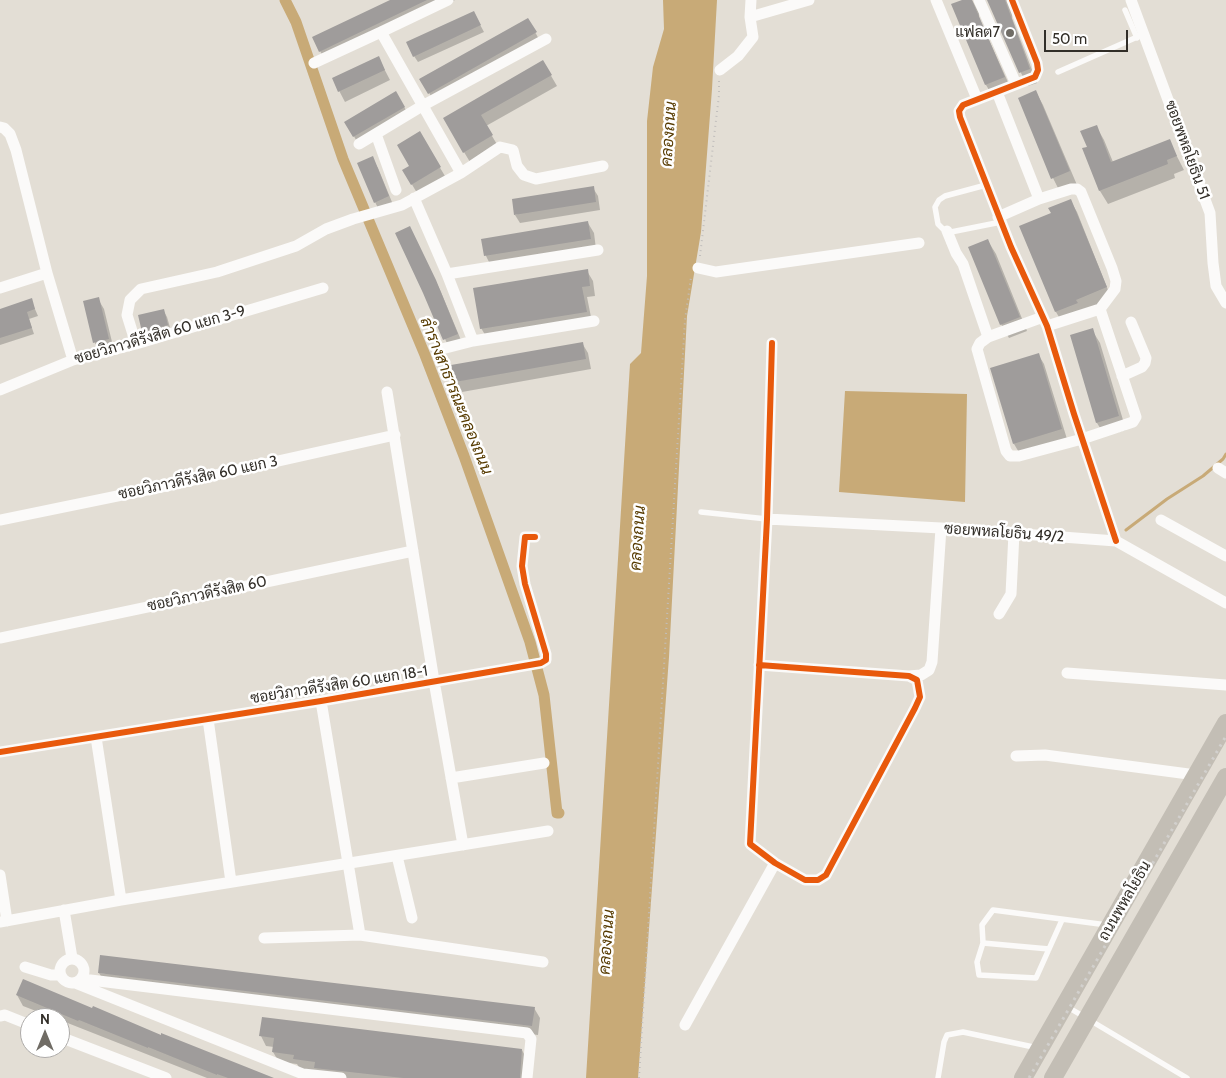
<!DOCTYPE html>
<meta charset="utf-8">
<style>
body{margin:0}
#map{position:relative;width:1226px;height:1078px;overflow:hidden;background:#e3ded5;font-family:Cabin,sans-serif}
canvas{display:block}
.north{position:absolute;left:20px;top:1008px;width:50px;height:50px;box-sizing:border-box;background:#fff;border:1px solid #adaba9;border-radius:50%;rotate:0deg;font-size:14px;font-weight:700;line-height:20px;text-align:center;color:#322e28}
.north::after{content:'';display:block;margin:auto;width:18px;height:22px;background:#706c65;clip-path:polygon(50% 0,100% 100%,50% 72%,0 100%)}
.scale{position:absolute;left:1044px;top:30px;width:84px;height:22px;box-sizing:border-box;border:2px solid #322e28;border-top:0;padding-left:6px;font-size:15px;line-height:18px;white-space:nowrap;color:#322e28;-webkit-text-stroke:4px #fff;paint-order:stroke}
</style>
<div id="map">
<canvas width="1226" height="1078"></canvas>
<div class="north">N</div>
<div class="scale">50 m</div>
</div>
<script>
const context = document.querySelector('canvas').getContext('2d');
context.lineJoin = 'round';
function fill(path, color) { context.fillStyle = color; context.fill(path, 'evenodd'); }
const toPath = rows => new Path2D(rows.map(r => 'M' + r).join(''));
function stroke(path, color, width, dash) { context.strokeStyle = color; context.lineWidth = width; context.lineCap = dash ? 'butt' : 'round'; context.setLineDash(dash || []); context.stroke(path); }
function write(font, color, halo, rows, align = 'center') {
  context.font = font + ' Cabin,Sarabun,sans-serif'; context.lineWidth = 5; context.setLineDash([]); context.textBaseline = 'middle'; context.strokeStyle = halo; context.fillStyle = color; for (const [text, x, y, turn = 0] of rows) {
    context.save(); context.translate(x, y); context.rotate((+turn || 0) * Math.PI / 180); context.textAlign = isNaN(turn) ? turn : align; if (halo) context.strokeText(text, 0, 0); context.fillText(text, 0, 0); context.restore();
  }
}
fill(toPath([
 [663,0,717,0,712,89,701,232,687,316,669,657,638,1078,586,1078,630,364,641,353,647,276,647,121,653,67,664,29],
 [845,391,967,394,965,502,839,492]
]), '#c8aa77');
fill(toPath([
 [392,0,455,0,326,61,320,51],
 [965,0,972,0,979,13,979,18,1012,91,994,98,986,85,953,5],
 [988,0,1008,0,1013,11,1012,18,1037,83,1028,86,1021,73],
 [477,19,484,32,418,62,414,56],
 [528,19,541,43,435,103,421,79],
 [378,57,390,80,345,102,333,79],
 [543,62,557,86,486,126,498,146,470,162,444,119],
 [1036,92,1043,105,1077,185,1060,192,1053,178,1019,99],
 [396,93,410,117,360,147,346,122],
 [1096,126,1104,140,1113,162,1169,141,1184,170,1174,174,1175,178,1108,204,1100,191,1083,149,1088,147],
 [419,133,445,176,417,193,404,171,411,166],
 [372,158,378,168,394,207,380,212,375,202],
 [593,188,598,196,600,210,520,223,515,215],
 [1070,200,1077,212,1112,300,1063,324,1056,312,1021,226,1052,214],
 [588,223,594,233,596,249,491,266,486,256,483,240],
 [415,238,441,292,463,345,450,350,424,292],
 [988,241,996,254,1027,331,1009,338,1001,324],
 [587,271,593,281,595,296,587,297,592,322,487,338,481,328],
 [98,299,104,309,114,350,100,353,95,343,85,302],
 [31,300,38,316,29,319,34,334,0,345,0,310],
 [163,310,167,317,171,331,147,338,144,331],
 [1092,330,1100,343,1126,430,1105,436,1097,423],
 [582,343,588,353,591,369,462,392,456,382],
 [1038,354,1044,364,1067,439,1020,454,1014,444],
 [99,973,534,1008,540,1018,538,1035,105,983],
 [17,995,92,1010,271,1078,207,1078,60,1020,60,1018,54,1018,23,1006],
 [261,1036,522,1050,527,1060,526,1078,327,1078,300,1069,297,1064,279,1062,273,1052,274,1047,266,1046]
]), '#0003');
stroke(toPath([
 [1126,530,1167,499,1203,476,1223,459,1226,454]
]), '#c8aa77', 3);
stroke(toPath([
 [285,0,296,22,343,159,425,355,464,456,530,642,544,695,557,813,559,813]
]), '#c8aa77', 11);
fill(toPath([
 [390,0,427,0,319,52,312,37],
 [962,0,972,0,1005,77,985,85,951,4],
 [987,0,1005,0,1030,69,1019,73],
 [474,11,481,25,413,57,406,42],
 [528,18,537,32,428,94,419,79],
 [379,56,385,70,338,92,332,78],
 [543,60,552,75,481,115,493,135,463,153,443,118],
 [1036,90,1070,171,1051,179,1018,98],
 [396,91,405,107,353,137,344,122],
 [1097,125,1111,162,1170,139,1177,156,1167,160,1168,164,1099,191,1082,148,1087,147,1080,131],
 [420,131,441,167,411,185,402,170,409,166,397,145],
 [373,156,389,196,374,203,357,163],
 [594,186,596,202,514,215,512,199],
 [1071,199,1107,287,1076,300,1078,303,1055,312,1019,226,1051,213,1048,208],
 [588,221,591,239,484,256,481,239],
 [410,226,436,280,458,334,443,340,423,293,395,233],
 [988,239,1020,317,1000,325,968,247],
 [588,269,590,286,582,287,587,312,480,329,473,288],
 [99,297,109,339,93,343,83,301],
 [32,298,35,309,27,312,32,328,0,338,0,309],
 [164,309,168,325,142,332,138,315],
 [1093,328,1119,416,1096,423,1070,335],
 [583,342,586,359,455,382,451,365],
 [1039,353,1062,429,1013,444,990,368],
 [100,955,535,1007,532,1026,98,973],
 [23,979,92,1008,93,1006,161,1035,161,1033,274,1078,228,1078,217,1074,217,1075,148,1047,148,1048,79,1020,78,1021,16,995],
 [262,1017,522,1049,520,1078,403,1078,314,1068,315,1062,293,1059,294,1055,272,1052,274,1038,259,1036]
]), '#9f9c9b');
stroke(toPath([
 [700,256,719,95,719,80],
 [639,1078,685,320,691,277]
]), '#c2bfbd', 2, [1, 4]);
stroke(toPath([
 [1125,10,1137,38],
 [1058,72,1144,34],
 [986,185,945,196,939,200,935,207,938,224,943,229,951,232,1001,222],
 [701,512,767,519],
 [1062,920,1036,978,979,975,977,962,983,943,982,925,993,910,1107,925],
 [983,943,1049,949],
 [1066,1006,1187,1078],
 [938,1078,944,1042,947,1035,963,1032,1038,1048]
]), '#fbfaf9', 5.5);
stroke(toPath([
 [936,0,977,99],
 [979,0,1016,84],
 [1012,0,1037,63,1038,70,1035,77,963,105,959,111,960,117,1011,247,1047,326,1074,414,1116,541],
 [1131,0,1210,213,1213,263,1216,286,1226,303],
 [750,17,809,0],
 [381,32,448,0],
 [314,63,381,32,461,173],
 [720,70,738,56,753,37,750,17,751,0],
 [997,92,1039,199,998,217],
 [0,127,4,128,10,134,16,150,47,273,73,360],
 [376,134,396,190],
 [359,144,422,106,546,39],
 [414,198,447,274,598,250],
 [1039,199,1071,189,1077,189,1081,192,1112,268,1116,281,1115,289,1100,309,1047,326],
 [947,231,956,253,963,264,988,337],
 [698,268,716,272,919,243],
 [447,274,473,341],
 [0,288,47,273],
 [1043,317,988,337,980,343,977,349,1006,451,1010,456,1019,456,1082,439,1133,422,1136,417,1100,309],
 [136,344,127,315,130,300,141,289,217,272,296,246,326,229,353,219,402,205,461,173,500,147,513,150,517,166,524,175,536,179,603,166],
 [438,350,473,341,594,321],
 [1122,376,1142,367,1145,363,1146,358,1131,322],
 [0,390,73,360,136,344,323,288],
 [387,392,434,681,463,845],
 [1218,468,1226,473],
 [767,519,941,528,1116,541,1226,603],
 [0,520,166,486,395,435],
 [1161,520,1226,556],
 [999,614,1011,594,1014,533],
 [0,638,413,551],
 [759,665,909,676,917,680,920,697,915,708,826,875,818,880,805,880,775,863,750,844,767,519,772,343],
 [1067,673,1226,685],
 [909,676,921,675,929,670,932,662,941,528],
 [321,701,360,935],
 [208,719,231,882],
 [96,737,121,900],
 [0,752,321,701,541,663,546,660,546,654,525,584,522,566,525,537,535,537],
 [1016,756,1045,755,1196,775],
 [451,778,544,763],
 [397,856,412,918],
 [0,875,7,921],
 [64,910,72,958],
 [0,922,121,900,548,831],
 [264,938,360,935,543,962],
 '60 971a12 12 0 1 1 24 0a12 12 0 1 1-24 0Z',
 [25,967,51,975,60,975],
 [82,979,527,1033,531,1039,527,1078],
 [75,983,303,1074,341,1078],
 [0,1016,5,1015,30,1025],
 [685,1025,775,863],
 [60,1037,166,1078]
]), '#fbfaf9', 11);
stroke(toPath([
 [1023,1078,1226,723],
 [1053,1078,1226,777]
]), '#c3beb5', 18);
stroke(toPath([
 [1029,1078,1226,736]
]), '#d2d0cd', 3, [2.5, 5]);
stroke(toPath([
 [1012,0,1037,63,1038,70,1035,77,963,105,959,111,960,117,1011,247,1047,326,1074,414,1116,541],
 [759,665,909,676,917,680,920,697,915,708,826,875,818,880,805,880,775,863,750,844,767,519,772,343],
 [0,752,321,701,541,663,546,660,546,654,525,584,522,566,525,537,535,537]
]), '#e8590c', 6);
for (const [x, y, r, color] of [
 [1010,33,5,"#706c65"]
]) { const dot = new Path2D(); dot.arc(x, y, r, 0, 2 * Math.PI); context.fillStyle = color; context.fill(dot); stroke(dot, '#fff', 2); }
write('15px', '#322e28', '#fff', [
 ["แฟลต7",1000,33]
], 'right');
write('15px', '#322e28', '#fff', [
 ["ซอยพหลโยธิน 51",1187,150,70],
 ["ซอยวิภาวดีรังสิต 60 แยก 3-9",160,335,-16],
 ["ซอยวิภาวดีรังสิต 60 แยก 3",198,478,-12],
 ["ซอยพหลโยธิน 49/2",1004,533,4],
 ["ซอยวิภาวดีรังสิต 60",207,594,-12],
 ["ซอยวิภาวดีรังสิต 60 แยก 18-1",339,685,-9],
 ["ถนนพหลโยธิน",1125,901,-60]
]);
write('italic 16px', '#573b01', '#fff', [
 ["คลองถนน",669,134,-86],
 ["ลำรางสาธารณะคลองถนน",456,396,68],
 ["คลองถนน",638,538,-86],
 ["คลองถนน",607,942,-86]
]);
</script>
